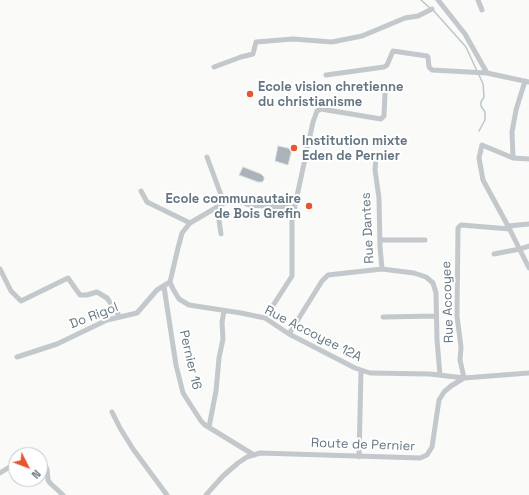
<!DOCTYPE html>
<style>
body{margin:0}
#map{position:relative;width:529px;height:495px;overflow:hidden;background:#fafaf8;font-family:"Space Grotesk",sans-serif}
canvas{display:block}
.north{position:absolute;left:8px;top:447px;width:40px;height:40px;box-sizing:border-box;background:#fff;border:1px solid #c1c8cd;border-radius:50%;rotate:132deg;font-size:11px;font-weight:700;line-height:16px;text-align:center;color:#657683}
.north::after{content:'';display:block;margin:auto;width:14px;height:18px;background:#e4572e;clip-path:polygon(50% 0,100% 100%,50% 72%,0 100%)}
</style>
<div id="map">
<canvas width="529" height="495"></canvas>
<div class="north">N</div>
</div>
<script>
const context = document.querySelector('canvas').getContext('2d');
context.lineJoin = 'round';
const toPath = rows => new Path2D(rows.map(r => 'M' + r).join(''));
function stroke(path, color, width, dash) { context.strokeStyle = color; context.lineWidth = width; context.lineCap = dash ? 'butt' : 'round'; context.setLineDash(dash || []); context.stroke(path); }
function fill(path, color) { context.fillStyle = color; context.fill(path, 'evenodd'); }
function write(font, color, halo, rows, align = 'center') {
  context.font = font + ' "Space Grotesk",sans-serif'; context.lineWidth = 4; context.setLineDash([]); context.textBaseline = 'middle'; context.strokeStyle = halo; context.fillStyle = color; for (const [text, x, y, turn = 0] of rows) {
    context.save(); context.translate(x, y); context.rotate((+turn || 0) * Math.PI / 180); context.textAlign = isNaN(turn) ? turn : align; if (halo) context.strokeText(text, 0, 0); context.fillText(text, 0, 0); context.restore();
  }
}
stroke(toPath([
 [421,0,430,8],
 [433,10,466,47,477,71],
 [479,75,483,84,484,97,481,102,481,106,485,112,485,120,479,131]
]), '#bbc7cb', 1.5);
const building = toPath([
 [278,146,292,149,288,165,275,161,278,146],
 [243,167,261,174,264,177,264,180,262,182,258,182,239,175,243,167]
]);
fill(building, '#aab3b9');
stroke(building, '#dcdcda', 1);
stroke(toPath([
 [438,0,465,34,487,73],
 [478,0,482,10],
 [214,67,241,57,253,54,256,42,293,39,332,42,362,36,405,18,418,16,432,9],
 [326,75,384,67,387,65,393,51,427,56,428,57,429,67,432,70,487,73,529,82],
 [207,157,224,203],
 [513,158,512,132,516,110,525,81],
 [529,159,513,158,482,145,479,158,483,180,508,226,529,268],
 [141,191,147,202,190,223],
 [217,207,221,234],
 [295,208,249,205,239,201,224,203,190,223,182,233,178,248,170,282,173,289,179,299,189,305,241,313,265,318,289,334,355,368,370,373,430,374,464,378,460,360,461,347,457,316,458,228,461,225,510,229],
 [508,226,529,224],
 [380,240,425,240],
 [494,254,520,249,529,246],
 [0,269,11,291,21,301,68,278,80,295,87,295,97,292,107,298,120,317],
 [382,269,414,273,426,277,433,283,436,293,437,340,440,375],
 [164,287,176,365,183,393,201,421,205,425,254,455],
 [383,317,436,316],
 [265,318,292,276,292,219,313,122,317,111,321,109,381,119,384,116,385,93],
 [289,334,322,281,328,275,382,269,380,247,379,198,375,170,376,157],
 [17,357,57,344,107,320,137,313,157,290,170,282],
 [112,412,120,428,133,449,167,495],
 [209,427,216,391,219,358,223,339,222,322,224,311],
 [359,457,361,371],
 [40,460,44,463,47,469,48,480,50,483,63,495],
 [0,473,16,463],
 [206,495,223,476,238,463,247,457,260,453,420,458,427,455,432,447,439,400,444,392,451,386,464,378,529,373]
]), '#c3c8cc', 5);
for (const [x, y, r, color] of [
 [250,94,4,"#e4572e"],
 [294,148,4,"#e4572e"],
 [309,206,4,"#e4572e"]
]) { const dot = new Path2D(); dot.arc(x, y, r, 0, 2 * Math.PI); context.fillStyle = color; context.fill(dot); stroke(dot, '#fff', 1.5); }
write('bold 13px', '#657683', '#fff', [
 ["Ecole vision chretienne",258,87],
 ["du christianisme",258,102],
 ["Institution mixte",302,141],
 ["Eden de Pernier",302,156],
 ["Ecole communautaire",301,199,"right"],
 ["de Bois Grefin",301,214,"right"]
], 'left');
write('13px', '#657683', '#fff', [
 ["Rue Dantes",368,228,-93],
 ["Rue Accoyee",448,302,-92],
 ["Do Rigol",94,316,-21],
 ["Rue Accoyee 12A",313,334,27],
 ["Pernier 16",190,360,77],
 ["Route de Pernier",363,445,2]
]);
</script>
